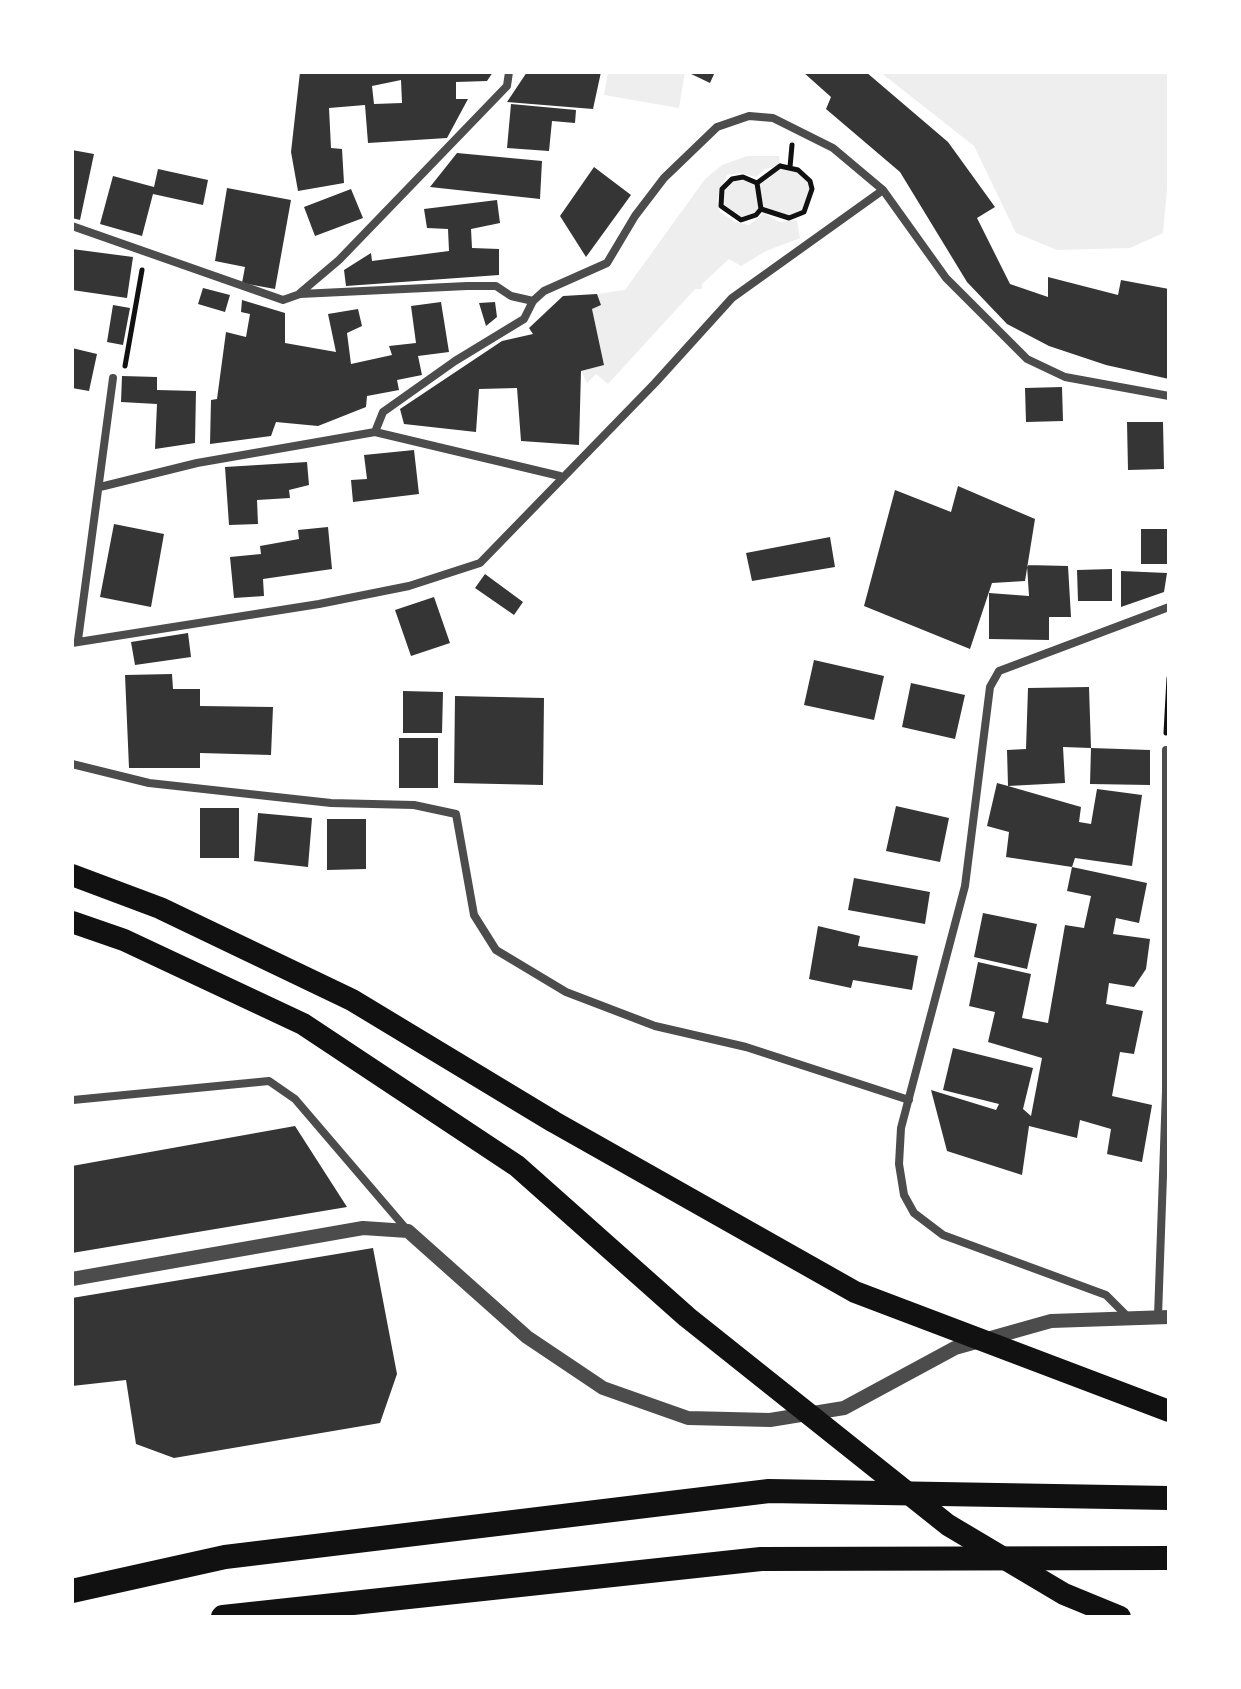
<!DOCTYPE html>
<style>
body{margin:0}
#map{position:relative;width:1241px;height:1689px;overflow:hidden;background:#fff;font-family:"Fira Sans",sans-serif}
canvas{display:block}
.frame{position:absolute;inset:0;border:74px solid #fff;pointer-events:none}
</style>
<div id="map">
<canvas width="1241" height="1689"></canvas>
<div class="frame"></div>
</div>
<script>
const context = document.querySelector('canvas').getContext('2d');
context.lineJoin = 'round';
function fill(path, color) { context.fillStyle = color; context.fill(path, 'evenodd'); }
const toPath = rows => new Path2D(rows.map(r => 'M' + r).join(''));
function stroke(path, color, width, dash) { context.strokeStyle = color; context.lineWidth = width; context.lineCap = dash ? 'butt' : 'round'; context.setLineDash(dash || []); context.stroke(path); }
fill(toPath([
 [608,72,685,72,679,108,604,95],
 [880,72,1169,72,1169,168,1163,233,1130,248,1057,250,1016,233,974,146],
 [747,156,779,156,780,166,765,169,756,177,741,173,727,175,717,200,720,212,735,222,749,225,764,213,779,222,797,220,800,238,766,251,741,266,729,259,702,284,702,289,695,289,608,384,596,374,587,383,581,371,604,364,592,309,601,305,597,294,625,290,705,179,722,165],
 [781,167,805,175,812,189,804,212,780,218,762,209,749,219,734,218,721,206,726,183,743,177,757,183]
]), '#eee');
fill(toPath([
 [300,72,493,72,487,81,456,82,456,99,468,99,447,138,368,143,365,105,329,108,331,148,342,149,344,183,298,191,291,152],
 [401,80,402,103,374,104,372,86],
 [527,72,601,72,593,109,507,102],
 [687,72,715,72,710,83],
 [803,72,866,72,948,142,995,207,977,218,1010,284,1048,297,1048,277,1118,295,1121,280,1169,289,1169,379,1106,365,1049,346,1007,324,967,282,900,172,826,109,831,97],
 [511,104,576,110,575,123,552,121,549,151,507,148],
 [72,150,94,154,80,220,72,218],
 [457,153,542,161,540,199,430,187],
 [594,167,631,195,586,257,560,216],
 [158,169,208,180,203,205,153,194,142,236,100,224,113,176,154,187],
 [227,188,291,200,275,289,242,283,245,267,215,261],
 [351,189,363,218,315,236,304,207],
 [497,200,500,223,471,229,472,248,499,249,499,275,346,286,344,270,371,253,372,261,449,251,448,229,427,228,424,209],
 [72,249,133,257,127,298,72,290],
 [203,288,230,295,225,312,198,304],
 [597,294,601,305,592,309,604,365,581,371,579,445,521,441,517,388,479,389,476,432,404,424,400,409,502,341,533,334,529,328,563,296],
 [242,300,285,313,285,343,336,352,328,314,358,309,362,326,347,333,351,364,392,355,389,346,416,343,411,306,441,302,449,352,418,356,422,375,397,380,399,390,367,396,366,407,318,426,276,422,271,436,210,444,211,400,217,399,226,332,246,337,250,314,241,312],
 [495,302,497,317,486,326,479,303],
 [113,305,130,308,123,345,107,342],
 [72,348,97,354,89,391,72,388],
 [122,376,157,377,157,390,196,391,195,443,155,449,157,404,121,402],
 [1062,387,1063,421,1026,422,1025,388],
 [1127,422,1163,422,1164,469,1128,470],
 [414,450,419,494,353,502,351,480,367,479,364,455],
 [307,462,309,485,289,490,290,498,257,500,258,524,229,525,225,467],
 [958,486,1035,519,1025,581,992,583,970,649,864,606,895,490,951,512],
 [114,524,164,534,151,607,100,597],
 [328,527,332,569,263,579,264,596,234,598,230,557,261,554,260,546,299,539,298,530],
 [1141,529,1167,529,1167,564,1141,564],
 [830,537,835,567,752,581,746,553],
 [1027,565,1068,566,1071,617,1049,617,1049,640,989,639,989,593,1029,596],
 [1112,569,1112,601,1078,601,1077,570],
 [1121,571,1167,573,1164,592,1121,607],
 [485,574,523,602,514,615,475,588],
 [434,597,450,643,411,656,395,610],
 [188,633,191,657,135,665,131,642],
 [814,660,884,676,874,720,804,705],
 [172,674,173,689,200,689,200,706,273,707,271,755,200,753,200,768,129,768,125,675],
 [911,683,965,695,955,739,902,727],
 [1089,687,1091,748,1063,747,1065,783,1008,786,1081,807,1079,822,1091,824,1097,789,1142,795,1132,866,1075,858,1072,867,1147,883,1139,923,1116,918,1113,934,1150,939,1146,969,1134,987,1109,983,1106,1004,1143,1011,1134,1054,1120,1052,1112,1096,1152,1105,1142,1162,1107,1154,1111,1129,1080,1120,1077,1138,1029,1126,1022,1175,947,1151,931,1090,996,1110,999,1104,943,1090,953,1048,1033,1068,1023,1109,1031,1116,1042,1058,988,1042,995,1012,969,1006,978,962,1031,974,1022,1018,1048,1023,1065,925,1084,928,1091,896,1067,891,1072,867,1006,857,1009,832,987,826,997,783,1008,786,1007,750,1026,749,1028,688],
 [403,691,443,692,442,733,403,733],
 [455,696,544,698,543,785,454,783],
 [399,738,438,738,438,788,399,788],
 [1091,748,1150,750,1150,785,1090,784],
 [896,806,949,818,940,862,886,851],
 [200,808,239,808,239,858,200,858],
 [258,813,312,818,308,867,254,861],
 [327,819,366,819,366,869,327,870],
 [854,878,930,892,925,924,848,910],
 [983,913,1037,924,1027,969,974,957],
 [818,926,860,936,858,946,918,956,912,990,853,980,851,988,809,979],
 [295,1126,347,1207,72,1253,72,1166],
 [373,1248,397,1374,380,1423,174,1458,136,1444,126,1380,72,1386,72,1298]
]), '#353535');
stroke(toPath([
 [780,166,798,170,810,181,812,189,804,212,789,218,761,209,757,183,780,166],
 [790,167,792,145],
 [757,183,743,177,732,179,722,189,721,206,741,220,756,215,761,209],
 [125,366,142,270],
 [1166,733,1169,678]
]), '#111', 5);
stroke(toPath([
 [72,226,283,300,300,294,467,286,496,286,511,296,533,301],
 [300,293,339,260,507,86,509,72],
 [375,432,560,476],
 [100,487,197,463,375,432,383,412,455,361,524,319,533,301,544,291,607,263,635,216,664,178,717,127,749,116,773,118,833,148,883,190,946,278,1027,359,1065,377,1169,396],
 [78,640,113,378],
 [72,643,319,604,409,586,480,563,655,383,732,298,883,190],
 [72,764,149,783,331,803,414,805,456,814,474,915,496,950,566,992,655,1026,746,1047,909,1100],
 [73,1100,269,1081,295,1099,408,1231],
 [1127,1316,1106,1295,943,1235,914,1213,904,1195,899,1164,901,1128,965,886,990,687,999,671,1169,607],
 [1158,1316,1166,1091,1166,750]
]), '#4c4c4c', 8);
stroke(toPath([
 [72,1279,363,1228,408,1231,527,1337,603,1388,688,1418,770,1420,844,1408,955,1348,1051,1321,1169,1317]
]), '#4c4c4c', 14);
stroke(toPath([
 [72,875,160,908,352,1000,554,1122,855,1292,1169,1411],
 [72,922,124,940,303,1024,517,1166,687,1317,948,1525,1064,1594,1120,1617]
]), '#111', 22);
stroke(toPath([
 [72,1591,225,1557,769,1491,1169,1498],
 [223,1617,761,1559,1169,1558]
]), '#111', 24);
</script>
